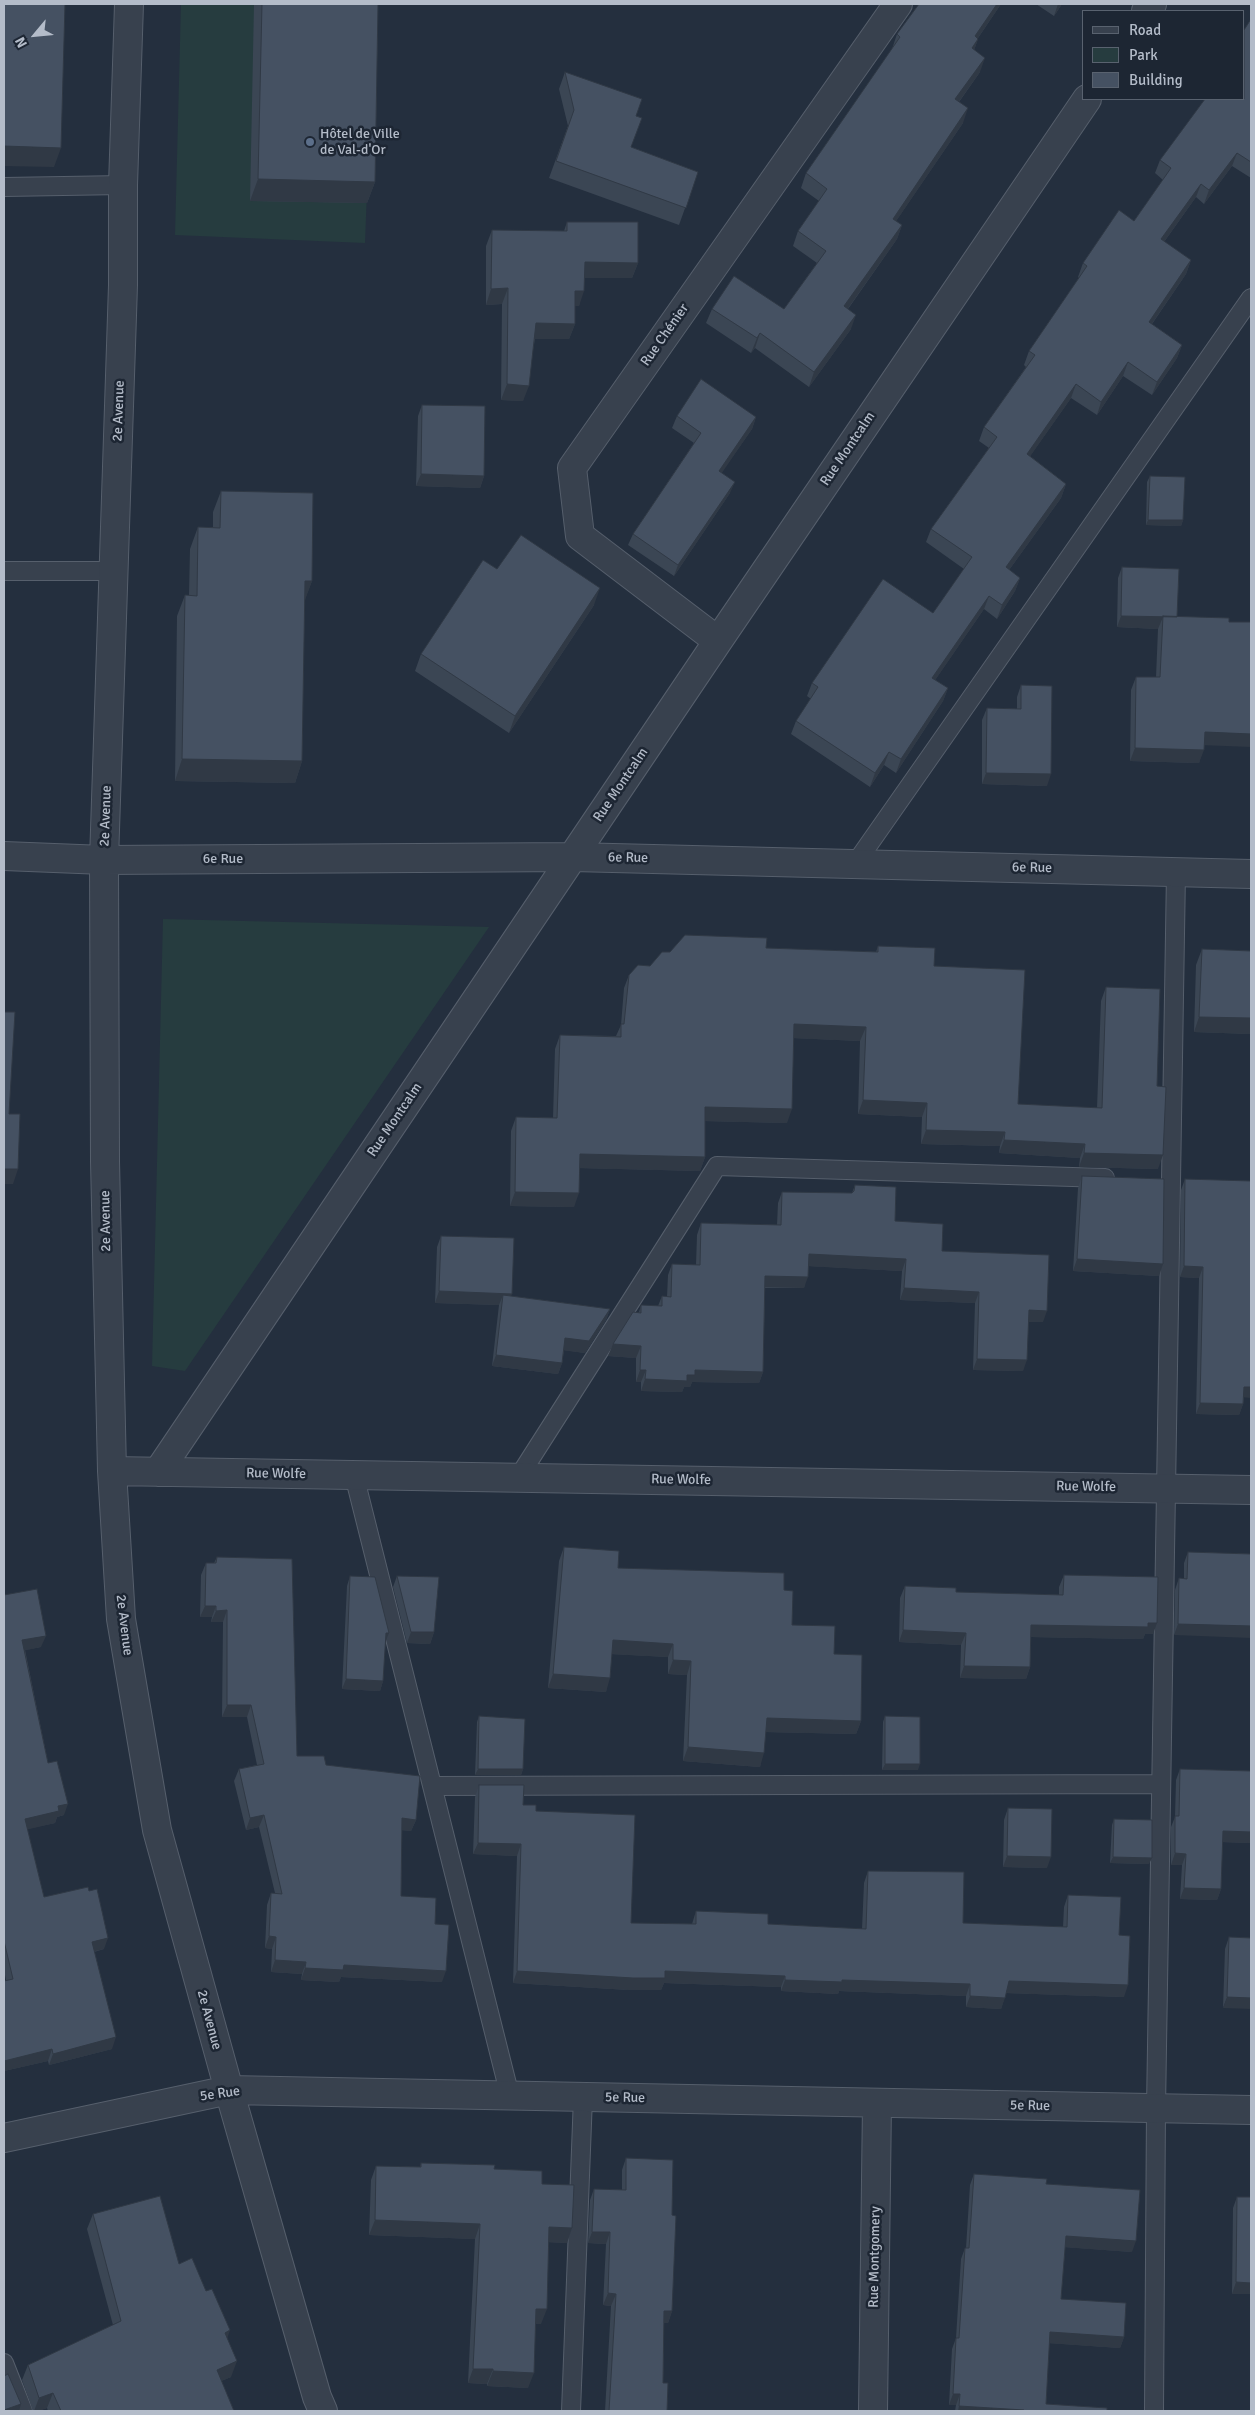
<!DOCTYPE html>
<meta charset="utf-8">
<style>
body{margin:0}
#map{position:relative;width:1255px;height:2415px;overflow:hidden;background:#242f3e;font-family:Signika,sans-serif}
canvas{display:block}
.frame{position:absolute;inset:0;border:5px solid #b4bcc9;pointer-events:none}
.legend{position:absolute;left:1082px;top:10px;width:162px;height:90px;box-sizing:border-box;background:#1d2633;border:1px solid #59626f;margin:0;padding:6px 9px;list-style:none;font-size:15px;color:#b4bcc9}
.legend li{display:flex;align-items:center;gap:10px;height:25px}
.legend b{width:25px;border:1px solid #59626f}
.north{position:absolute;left:10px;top:10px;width:50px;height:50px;-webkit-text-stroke:4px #1d2633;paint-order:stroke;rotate:242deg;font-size:14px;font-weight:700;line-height:20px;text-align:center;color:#b4bcc9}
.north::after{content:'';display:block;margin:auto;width:18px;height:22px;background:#b4bcc9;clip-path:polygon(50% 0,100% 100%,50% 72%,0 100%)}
</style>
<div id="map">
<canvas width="1255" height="2415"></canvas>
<div class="frame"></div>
<ul class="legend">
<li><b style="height:6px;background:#38414e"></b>Road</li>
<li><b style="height:14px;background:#263c3f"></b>Park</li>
<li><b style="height:14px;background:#455162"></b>Building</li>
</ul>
<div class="north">N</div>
</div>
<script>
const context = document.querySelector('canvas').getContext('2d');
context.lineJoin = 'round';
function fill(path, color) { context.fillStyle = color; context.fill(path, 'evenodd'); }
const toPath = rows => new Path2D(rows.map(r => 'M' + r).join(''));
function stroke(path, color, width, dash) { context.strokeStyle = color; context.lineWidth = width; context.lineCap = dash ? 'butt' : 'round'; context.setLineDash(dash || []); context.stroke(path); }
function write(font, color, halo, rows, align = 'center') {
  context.font = font + ' Signika,sans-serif'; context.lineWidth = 5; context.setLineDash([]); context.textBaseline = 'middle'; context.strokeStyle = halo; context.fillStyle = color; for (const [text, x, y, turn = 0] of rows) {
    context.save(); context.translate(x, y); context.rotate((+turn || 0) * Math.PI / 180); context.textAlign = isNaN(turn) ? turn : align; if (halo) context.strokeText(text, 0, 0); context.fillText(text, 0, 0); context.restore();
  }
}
fill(toPath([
 [181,4,374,4,365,243,175,235],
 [163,919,489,927,185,1371,152,1366]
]), '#263c3f');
const lane = toPath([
 [4,187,123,185],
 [4,571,115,571],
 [855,864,1251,298],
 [354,1475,510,2096],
 [518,1478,717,1166,1105,1178],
 [433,1786,1160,1784],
 [4,2363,23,2411],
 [571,2411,583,2097],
 [1154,2411,1156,2108,1176,872]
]);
const street = toPath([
 [129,4,123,185,123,285,104,860,105,1161,112,1471,121,1619,157,1830,229,2090,317,2397,323,2411],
 [1146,11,1152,4],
 [718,641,580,536,572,468,898,4],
 [4,856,104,860,573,857,1251,874],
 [112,1471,1251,1490],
 [158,1472,718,641,1087,99],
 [4,2138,229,2090,1251,2110],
 [873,2411,877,2103]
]);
stroke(lane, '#565f6c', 20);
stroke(street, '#565f6c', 30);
stroke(lane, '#38414e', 18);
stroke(street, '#38414e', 28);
fill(toPath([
 [254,4,378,4,375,182,367,203,250,201],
 [919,4,1001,4,978,38,978,39,974,50,980,72,959,102,963,123,896,221,902,225,897,239,848,309,851,329,809,387,755,348,751,353,706,323,712,309,784,309,817,263,793,246,798,231,819,201,801,188,806,173,892,49,897,34],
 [1036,4,1062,4,1054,16],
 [1251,19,1251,178,1232,166,1204,204,1196,197,1164,242,1191,260,1186,274,1152,324,1182,345,1177,358,1152,395,1123,376,1097,415,1071,398,1030,456,1066,484,1061,498,1009,570,1020,578,1015,591,997,619,984,609,935,680,948,688,943,701,896,773,884,765,870,787,791,734,796,721,811,699,807,696,812,683,933,613,964,569,926,542,931,529,989,448,979,441,984,427,1026,367,1024,365,1029,351,1079,278,1078,277,1083,263,1134,221,1163,180,1155,173,1160,160,1244,99],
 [565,72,636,116,631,147,698,172,679,225,549,178,568,126,559,89],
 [567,222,638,263,632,278,585,278,579,306,575,306,575,324,569,339,535,339,523,401,501,400,502,304,486,305,486,246,492,230,564,231],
 [422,405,484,476,480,488,416,486,418,416],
 [677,416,756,417,752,429,721,473,730,493,674,576,628,545,633,534,694,443,672,428],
 [1150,476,1183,520,1181,526,1146,525,1147,482],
 [221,491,312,581,304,601,302,761,295,783,175,781,177,616,185,595,189,595,190,549,198,527,213,527,213,512],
 [1122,567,1177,617,1204,746,1199,763,1130,761,1131,690,1136,677,1156,677,1158,629,1117,627,1118,578],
 [497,569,594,605,509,733,415,671,421,654],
 [1021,685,1047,786,982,784,982,720,987,708,1017,709,1017,697],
 [878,946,934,966,1018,1104,1097,1108,1101,1001,1106,987,1157,1086,1158,1169,1079,1167,1080,1158,999,1153,1000,1146,921,1144,922,1117,858,1114,860,1041,794,1038,787,1123,705,1121,705,1157,700,1171,580,1168,574,1207,510,1206,511,1131,516,1117,553,1118,555,1049,560,1035,616,1036,621,1025,624,988,629,975,650,966,670,952,766,948,876,952],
 [1202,949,1251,951,1251,1034,1194,1032,1196,965],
 [1082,1176,1159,1276,1073,1271,1078,1188],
 [1185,1179,1244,1398,1243,1404,1239,1415,1196,1414,1199,1278,1180,1277,1181,1190],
 [855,1185,895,1221,942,1251,1043,1322,1028,1322,1023,1371,973,1370,975,1303,900,1300,902,1271,809,1266,804,1288,765,1288,763,1372,759,1383,692,1382,690,1387,684,1387,682,1392,641,1391,641,1382,636,1382,636,1358,608,1356,639,1312,641,1305,658,1306,662,1296,667,1297,668,1275,672,1264,696,1265,697,1235,701,1223,777,1225,778,1203,782,1192,852,1193],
 [441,1236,511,1296,610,1309,606,1320,585,1353,564,1350,562,1363,558,1374,492,1366,499,1305,435,1303,437,1247],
 [564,1547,618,1568,784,1590,792,1625,834,1654,861,1721,856,1734,766,1732,760,1767,683,1761,687,1675,668,1674,668,1657,612,1654,606,1692,548,1688,559,1561],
 [1188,1552,1251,1554,1174,1635,1175,1590,1179,1578,1184,1578,1184,1563],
 [217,1557,297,1756,326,1765,416,1820,411,1831,402,1830,401,1896,435,1924,442,1982,341,1977,339,1982,301,1980,302,1974,271,1972,272,1949,265,1948,267,1905,271,1893,275,1893,259,1827,246,1830,234,1781,239,1769,257,1765,247,1717,222,1717,223,1622,211,1622,212,1617,200,1617,201,1575,206,1563,214,1563],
 [1064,1575,1153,1634,1145,1634,1143,1639,1031,1637,1030,1667,1026,1679,960,1678,961,1645,899,1642,900,1598,905,1586,956,1592,1059,1595,1059,1587],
 [350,1576,389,1633,385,1643,383,1681,380,1691,342,1689,347,1586],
 [397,1576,434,1632,430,1644,407,1643,393,1587],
 [4,1595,41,1647,25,1650,48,1763,64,1815,57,1817,55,1823,27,1829,44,1897,104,1949,94,1952,112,2049,49,2065,48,2061,4,2071,4,1981,6,1980,4,1970],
 [479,1716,523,1769,521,1775,475,1775,477,1722],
 [885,1716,918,1770,882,1770,883,1722],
 [1180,1769,1251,1771,1251,1843,1222,1842,1221,1889,1217,1900,1180,1899,1182,1865,1171,1865,1171,1827,1175,1817,1176,1780],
 [479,1785,536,1811,631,1923,692,1924,696,1911,768,1924,862,1929,864,1883,868,1871,963,1923,1063,1927,1064,1907,1068,1895,1119,1935,1124,1997,1006,1993,1001,2009,966,2007,966,1996,839,1991,838,1994,781,1991,781,1987,664,1983,661,1990,629,1990,513,1983,517,1856,473,1854,475,1797],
 [1008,1808,1047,1868,1003,1867,1004,1820],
 [1114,1819,1149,1864,1110,1863,1112,1825],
 [1229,1937,1251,1938,1223,2008,1225,1949],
 [626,2158,672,2215,672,2311,668,2323,664,2323,663,2383,667,2411,605,2411,611,2306,603,2305,606,2244,588,2243,590,2200,594,2189,622,2190,622,2170],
 [421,2163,494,2169,542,2184,572,2228,567,2243,548,2242,541,2324,536,2324,528,2388,487,2386,487,2384,468,2383,475,2239,369,2235,371,2180,376,2166,420,2167],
 [974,2174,1046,2184,1132,2252,1065,2247,1061,2299,1124,2337,1120,2348,1049,2343,1046,2404,1107,2411,955,2411,956,2405,949,2405,952,2349,956,2338,961,2259,965,2248,966,2248,970,2185],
 [1237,2197,1251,2294,1232,2294,1233,2208],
 [93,2214,179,2264,227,2338,231,2377,221,2381,234,2411,48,2411,47,2408,38,2411,33,2411,22,2380,28,2365,113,2325,87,2229]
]), '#3b4654');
fill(toPath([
 [997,4,1001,4,969,51,975,36],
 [1058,4,1062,4,1054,16],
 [978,39,973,53,972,48],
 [985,58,980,72,950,114,955,99],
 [968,108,963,123,888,233,893,219],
 [4,146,61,148,54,167,4,166],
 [1237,153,1232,166,1204,204,1209,190],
 [258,179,375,182,367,203,250,201],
 [1201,184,1196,197,1156,253,1161,239],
 [902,225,897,239,839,321,844,306],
 [1191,260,1186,274,1144,335,1149,322],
 [585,262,638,263,632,278,579,278],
 [508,288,502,304,486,305,491,289],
 [575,291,584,291,579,306,569,306],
 [856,315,851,329,809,387,814,372],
 [536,323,575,324,569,339,531,339],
 [760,333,755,348,751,353,757,338],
 [1182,345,1177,358,1152,395,1157,382],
 [1128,362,1123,376,1097,415,1101,402],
 [507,384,529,386,523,401,501,400],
 [1076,384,1071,398,1022,468,1027,454],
 [756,417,752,429,715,483,719,471],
 [421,474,484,476,480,488,416,486],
 [735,482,730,493,674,576,678,565],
 [1066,484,1061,498,1001,581,1006,567],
 [1148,520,1183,520,1181,526,1146,525],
 [1020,578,1015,591,997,619,1002,605],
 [305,581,312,581,304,603],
 [600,588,594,605,509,733,515,716],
 [989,596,984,609,927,692,932,678],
 [1121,616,1163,617,1158,629,1117,627],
 [948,688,943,701,896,773,901,759],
 [1205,732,1251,734,1251,747,1200,745],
 [1135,748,1204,750,1199,763,1130,761],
 [889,752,884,765,870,787,875,773],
 [182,759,302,761,295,783,175,781],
 [986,773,1051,774,1047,786,982,784],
 [1199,1017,1251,1018,1251,1034,1194,1032],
 [794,1024,866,1027,860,1041,789,1038],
 [863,1100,927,1103,922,1117,858,1114],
 [705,1107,792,1109,787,1123,700,1121],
 [926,1130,1005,1132,1000,1146,921,1144],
 [1004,1140,1085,1144,1080,1158,999,1153],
 [1084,1153,1163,1155,1158,1169,1079,1167],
 [580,1154,705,1157,700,1171,575,1168],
 [4,1169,18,1169,13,1184,4,1184],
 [515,1192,579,1193,574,1207,510,1206],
 [809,1254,906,1259,902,1271,805,1266],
 [1077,1259,1163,1264,1159,1276,1073,1271],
 [1184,1266,1203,1267,1199,1278,1180,1277],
 [765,1276,808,1277,804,1288,761,1287],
 [904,1288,979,1292,975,1303,900,1300],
 [439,1291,512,1294,507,1306,503,1295,499,1305,435,1303],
 [610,1309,606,1320,585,1353,561,1350,565,1338],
 [1029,1310,1047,1311,1043,1322,1024,1322],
 [613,1344,641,1346,636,1358,608,1356],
 [496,1355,562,1363,558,1374,492,1366],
 [977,1359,1027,1360,1023,1371,973,1370],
 [640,1370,646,1370,641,1382,636,1382],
 [695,1370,763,1372,759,1383,692,1382,690,1387,684,1387,682,1392,641,1391,645,1379,687,1375],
 [1244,1387,1251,1387,1251,1398,1240,1397],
 [1200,1403,1243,1404,1239,1415,1196,1414],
 [205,1606,216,1606,212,1617,200,1617],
 [227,1610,223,1622,211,1622,216,1611],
 [1148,1623,1157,1623,1153,1634,1145,1634,1143,1639,1027,1637,1031,1625],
 [1178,1624,1251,1626,1251,1638,1174,1635],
 [903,1630,966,1633,961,1645,899,1642],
 [411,1632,434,1632,430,1644,407,1643],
 [386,1633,389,1633,385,1643],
 [46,1636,41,1647,18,1652,22,1640],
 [613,1640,673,1644,668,1657,608,1654],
 [673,1660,691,1661,687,1675,668,1674],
 [964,1666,1030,1667,1026,1679,960,1678],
 [553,1674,610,1678,606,1692,548,1688],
 [346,1679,383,1681,380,1691,342,1689],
 [227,1705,251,1705,247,1717,222,1717],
 [767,1718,861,1721,856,1734,762,1732],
 [688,1747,764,1753,760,1767,683,1761],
 [885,1764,920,1764,918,1770,882,1770],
 [478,1769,523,1769,521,1775,475,1775],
 [68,1804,64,1815,57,1817,55,1823,21,1831,25,1819,58,1806],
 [264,1815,259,1827,246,1830,250,1818],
 [402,1818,416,1820,411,1831,397,1830],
 [1223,1831,1251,1832,1251,1843,1219,1842],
 [478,1843,521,1844,517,1856,473,1854],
 [1175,1853,1186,1854,1182,1865,1171,1865],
 [1007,1856,1051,1857,1047,1868,1003,1867],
 [1113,1857,1152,1858,1149,1864,1110,1863],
 [1184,1888,1221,1889,1217,1900,1180,1899],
 [269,1936,276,1937,272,1949,265,1948],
 [108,1938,104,1949,87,1953,92,1942],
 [275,1960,306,1962,302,1974,271,1972],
 [344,1965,446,1971,442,1982,341,1977,339,1982,301,1980,305,1968],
 [517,1971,665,1971,785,1976,781,1987,664,1983,661,1990,629,1990,513,1983],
 [785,1980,842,1980,970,1984,966,1996,839,1991,838,1994,781,1991],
 [1009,1981,1128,1985,1124,1997,1005,1993],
 [970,1996,1005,1998,1001,2009,966,2007],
 [1227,1997,1251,1998,1251,2009,1223,2008],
 [116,2037,112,2049,49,2065,53,2054],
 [52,2049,48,2061,4,2071,4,2061],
 [375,2220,480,2224,475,2239,369,2235],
 [549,2227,572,2228,567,2243,543,2242],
 [592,2232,610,2232,606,2244,588,2243],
 [1066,2236,1136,2241,1132,2252,1062,2247],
 [1236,2282,1251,2283,1251,2294,1232,2294],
 [608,2293,616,2294,611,2306,603,2305],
 [536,2309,547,2309,541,2324,531,2324],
 [664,2311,672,2311,668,2323,660,2323],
 [230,2330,225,2345,225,2333],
 [1050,2332,1124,2337,1120,2348,1046,2343],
 [237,2361,231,2377,212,2385,217,2370],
 [473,2369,493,2369,487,2384,468,2383],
 [493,2371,534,2373,528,2388,487,2386],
 [53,2393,47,2408,38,2411,34,2411,39,2398],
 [953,2394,960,2394,956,2405,949,2405],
 [21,2404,19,2411,4,2411,4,2410],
 [959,2406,1024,2410,1024,2411,958,2411]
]), '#303945');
const building = toPath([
 [4,4,65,4,61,148,4,146,4,4],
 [262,4,378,4,375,182,258,179,262,4],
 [919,4,997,4,975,36,978,39,972,48,985,58,955,99,968,108,893,219,902,225,844,306,856,315,814,372,760,333,757,338,712,309,734,276,784,309,826,251,798,231,827,189,806,173,900,37,897,34,919,4],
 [1251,19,1251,162,1237,153,1209,190,1201,184,1161,239,1191,260,1149,322,1182,345,1157,382,1128,362,1101,402,1076,384,1027,454,1066,484,1006,567,1020,578,1002,605,989,596,932,678,948,688,901,759,889,752,875,773,796,721,818,687,812,683,883,579,933,613,972,557,931,529,997,437,984,427,1035,355,1029,351,1087,266,1083,263,1119,210,1134,221,1171,168,1160,160,1205,99,1244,99,1244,30,1251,19],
 [565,72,642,99,636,116,642,118,631,147,698,172,686,208,556,161,574,110,565,72],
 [567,222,638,222,638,263,585,262,584,291,575,291,575,324,536,323,529,386,507,384,508,288,491,289,492,230,567,231,567,222],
 [701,379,756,417,719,471,735,482,678,565,633,534,701,433,677,416,701,379],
 [422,405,485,406,484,476,421,474,422,405],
 [1150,476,1185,477,1183,520,1148,520,1150,476],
 [221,491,313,493,312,581,305,581,302,761,182,759,185,595,197,596,198,527,220,528,221,491],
 [521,535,600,588,515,716,421,654,483,560,497,569,521,535],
 [1122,567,1179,569,1177,617,1121,616,1122,567],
 [1163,616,1229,618,1229,622,1251,622,1251,734,1205,732,1204,750,1135,748,1136,677,1160,677,1163,616],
 [1021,685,1052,686,1051,774,986,773,987,708,1021,709,1021,685],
 [685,935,767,938,766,948,878,952,878,946,935,948,934,966,1025,970,1018,1104,1102,1108,1106,987,1160,989,1157,1086,1166,1087,1163,1155,1084,1153,1085,1144,1004,1140,1005,1132,926,1130,927,1103,863,1100,866,1027,794,1024,792,1109,705,1107,705,1157,580,1154,579,1193,515,1192,516,1117,557,1118,560,1035,621,1037,621,1024,624,1024,629,975,638,965,650,966,662,952,670,952,685,935],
 [1202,949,1251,951,1251,1018,1199,1017,1202,949],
 [4,1012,15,1012,9,1114,20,1114,18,1169,4,1169,4,1012],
 [1082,1176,1164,1179,1163,1264,1077,1259,1082,1176],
 [1185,1179,1251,1181,1251,1387,1244,1387,1243,1404,1200,1403,1203,1267,1184,1266,1185,1179],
 [855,1185,896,1187,895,1221,943,1224,942,1251,1049,1255,1047,1311,1029,1310,1027,1360,977,1359,979,1292,904,1288,906,1259,809,1254,808,1277,765,1276,763,1372,695,1370,695,1375,687,1375,687,1381,645,1379,646,1370,640,1370,641,1346,613,1344,633,1312,641,1313,641,1305,662,1306,662,1296,671,1297,672,1264,700,1265,701,1223,781,1225,782,1192,852,1193,854,1191,855,1185],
 [441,1236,514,1238,512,1294,439,1291,441,1236],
 [503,1295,610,1309,589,1341,565,1338,562,1363,496,1355,503,1295],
 [564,1547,619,1551,618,1568,784,1573,784,1590,793,1591,792,1625,835,1626,834,1654,862,1655,861,1721,767,1718,764,1753,688,1747,691,1661,673,1660,673,1644,613,1640,610,1678,553,1674,564,1547],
 [1188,1552,1251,1554,1251,1626,1178,1624,1179,1578,1187,1579,1188,1552],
 [217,1557,292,1559,297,1756,324,1756,326,1765,420,1776,416,1820,402,1818,401,1896,436,1898,435,1924,449,1925,446,1971,344,1965,343,1970,305,1968,306,1962,275,1960,276,1937,269,1936,271,1893,282,1894,264,1815,250,1818,239,1769,264,1764,251,1705,227,1705,227,1610,216,1611,216,1606,205,1606,206,1563,216,1563,217,1557],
 [1064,1575,1158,1577,1157,1623,1148,1623,1148,1627,1031,1625,1030,1667,964,1666,966,1633,903,1630,905,1586,956,1588,956,1592,1063,1595,1064,1575],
 [350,1576,375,1577,389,1633,386,1633,383,1681,346,1679,350,1576],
 [397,1576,439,1577,434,1632,411,1632,397,1576],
 [37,1589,46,1636,22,1640,48,1763,57,1761,68,1804,58,1806,59,1811,25,1819,44,1897,88,1887,89,1891,97,1889,108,1938,92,1942,116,2037,53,2054,52,2049,4,2061,4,1981,13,1979,4,1941,4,1595,37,1589],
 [479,1716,525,1719,523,1769,478,1769,479,1716],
 [885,1716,920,1717,920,1764,885,1764,885,1716],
 [1180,1769,1251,1771,1251,1832,1223,1831,1221,1889,1184,1888,1186,1854,1175,1853,1175,1816,1179,1816,1180,1769],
 [479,1785,524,1785,523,1805,536,1805,536,1811,635,1815,631,1923,696,1924,696,1911,768,1914,768,1924,866,1929,868,1871,964,1872,963,1923,1067,1927,1068,1895,1121,1897,1119,1935,1130,1936,1128,1985,1009,1981,1005,1998,970,1996,970,1984,842,1980,842,1982,785,1980,785,1976,665,1971,665,1978,633,1978,517,1971,521,1844,478,1843,479,1785],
 [1008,1808,1052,1809,1051,1857,1007,1856,1008,1808],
 [1114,1819,1152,1820,1152,1858,1113,1857,1114,1819],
 [1229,1937,1251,1938,1251,1998,1227,1997,1229,1937],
 [626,2158,673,2160,672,2215,676,2216,672,2311,664,2311,663,2383,668,2383,667,2411,609,2411,616,2294,608,2293,610,2232,592,2232,594,2189,626,2190,626,2158],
 [421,2163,495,2165,494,2169,542,2171,542,2184,574,2185,572,2228,549,2227,547,2309,536,2309,534,2373,493,2371,493,2369,473,2369,480,2224,375,2220,376,2166,421,2167,421,2163],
 [974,2174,1047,2179,1046,2184,1140,2190,1136,2241,1066,2236,1061,2299,1126,2303,1124,2337,1050,2332,1046,2404,1107,2408,1107,2411,1024,2411,1024,2410,959,2406,960,2394,953,2394,956,2338,959,2338,965,2248,969,2248,974,2174],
 [160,2196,179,2264,192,2258,206,2291,212,2289,230,2330,225,2333,237,2361,217,2370,234,2411,61,2411,53,2393,39,2398,28,2365,121,2321,93,2214,160,2196],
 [1237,2197,1251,2197,1251,2283,1236,2282,1237,2197],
 [8,2374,21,2404,4,2410,4,2376,8,2374]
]);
fill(building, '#455162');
stroke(building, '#303945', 1);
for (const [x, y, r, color] of [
 [310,142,5,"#5c6f8a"]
]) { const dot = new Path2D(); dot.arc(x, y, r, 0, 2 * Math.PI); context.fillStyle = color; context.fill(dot); stroke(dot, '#1d2633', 2); }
write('14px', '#b4bcc9', '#1d2633', [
 ["Hôtel de Ville",320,134],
 ["de Val-d'Or",320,150]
], 'left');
write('14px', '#b4bcc9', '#1d2633', [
 ["Rue Chénier",665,335,-55],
 ["2e Avenue",119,411,-88],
 ["Rue Montcalm",848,449,-56],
 ["Rue Montcalm",621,785,-56],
 ["2e Avenue",106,816,-88],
 ["6e Rue",628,858,1],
 ["6e Rue",223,859],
 ["6e Rue",1032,868,1],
 ["Rue Montcalm",395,1120,-56],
 ["2e Avenue",106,1221,-91],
 ["Rue Wolfe",276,1474,1],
 ["Rue Wolfe",681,1480,1],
 ["Rue Wolfe",1086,1487,1],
 ["2e Avenue",124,1625,83],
 ["2e Avenue",209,2020,75],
 ["5e Rue",220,2094,-8],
 ["5e Rue",625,2098,1],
 ["5e Rue",1030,2106,1],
 ["Rue Montgomery",875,2257,-89]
]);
</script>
